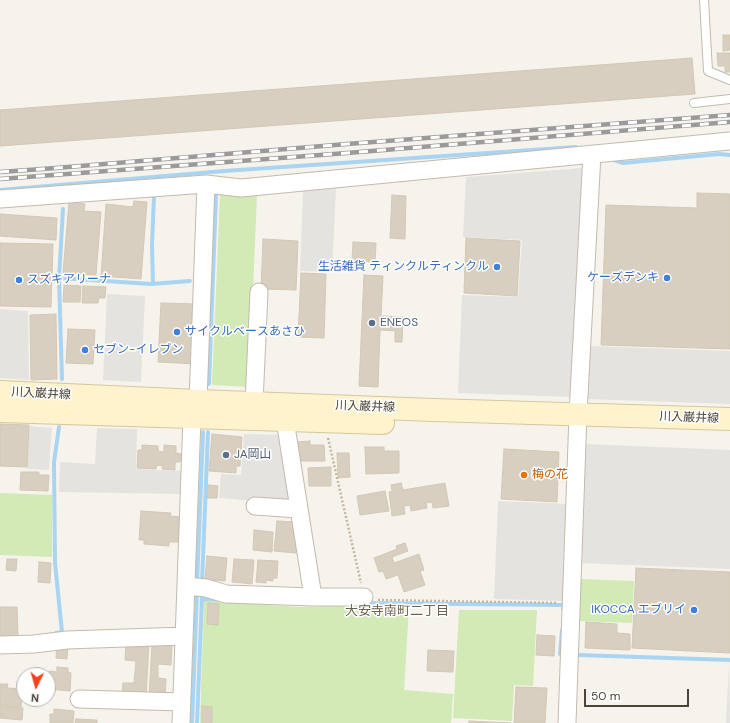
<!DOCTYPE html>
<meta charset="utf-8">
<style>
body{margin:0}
#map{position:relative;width:730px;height:723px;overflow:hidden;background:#f6f3ec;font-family:"DM Sans",sans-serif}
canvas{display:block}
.north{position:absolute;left:16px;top:667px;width:40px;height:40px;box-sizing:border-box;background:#fff;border:1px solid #b7b4b0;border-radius:50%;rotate:185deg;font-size:11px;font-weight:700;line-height:16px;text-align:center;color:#4b4439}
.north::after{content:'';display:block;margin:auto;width:14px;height:18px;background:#fc3f1d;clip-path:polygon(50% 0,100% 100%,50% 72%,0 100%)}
.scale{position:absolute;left:584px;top:689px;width:105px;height:18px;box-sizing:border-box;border:2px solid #4b4439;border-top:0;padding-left:5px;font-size:12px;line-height:14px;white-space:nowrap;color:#4b4439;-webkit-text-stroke:3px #fff;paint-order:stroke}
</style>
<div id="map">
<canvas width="730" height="723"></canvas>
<div class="north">N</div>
<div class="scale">50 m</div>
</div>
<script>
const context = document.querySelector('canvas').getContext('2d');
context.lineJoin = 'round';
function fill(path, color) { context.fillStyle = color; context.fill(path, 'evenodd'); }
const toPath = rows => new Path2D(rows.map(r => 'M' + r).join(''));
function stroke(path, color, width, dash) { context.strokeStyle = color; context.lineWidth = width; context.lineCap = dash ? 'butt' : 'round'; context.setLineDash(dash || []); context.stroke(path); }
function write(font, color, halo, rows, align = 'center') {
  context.font = font + ' "DM Sans","Noto Sans JP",sans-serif'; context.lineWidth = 3; context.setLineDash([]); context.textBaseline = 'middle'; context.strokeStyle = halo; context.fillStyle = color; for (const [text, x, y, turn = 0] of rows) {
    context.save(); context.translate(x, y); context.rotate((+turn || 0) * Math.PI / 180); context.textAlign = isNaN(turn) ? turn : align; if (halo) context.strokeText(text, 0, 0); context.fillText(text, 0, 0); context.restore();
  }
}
fill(toPath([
 [220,194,229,196,257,194,249,387,212,385],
 [0,493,52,495,52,557,0,555],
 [581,579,634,581,632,623,579,621],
 [204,601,299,607,344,606,409,607,404,690,453,694,451,723,200,723],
 [459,610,537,610,533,686,514,685,512,721,453,718]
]), '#d2eab5');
fill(toPath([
 [582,168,572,397,458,393,462,295,518,297,522,240,463,237,466,177],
 [336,188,332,272,300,271,303,191],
 [107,294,145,296,141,382,103,380],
 [0,309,28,311,29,380,0,378],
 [589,346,730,351,730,404,586,399],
 [29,426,52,428,49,470,27,469],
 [97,428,137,429,136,469,184,471,183,494,59,492,60,462,95,464],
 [244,434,280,435,291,504,219,498,221,474,241,475],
 [584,444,730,450,730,569,579,563],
 [498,501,569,504,565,601,494,599],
 [729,664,730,723,726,723]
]), '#e5e3e0');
stroke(toPath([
 [611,159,623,163,719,154,730,155],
 [0,190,224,171,576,147],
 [59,278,151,284,190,281],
 [153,284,152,245,154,196],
 [62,379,59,278,63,209],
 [209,384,216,195,214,190],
 [197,583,203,432],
 [202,583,208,432],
 [202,599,221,600],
 [364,603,563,605,563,609],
 [56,633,62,632,55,563,54,462,59,427],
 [560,654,562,630],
 [579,655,730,660],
 [192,723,197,592],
 [197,723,202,597]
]), '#a9d4f2', 4);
const building = toPath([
 [723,35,730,35,730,50,723,51,723,35],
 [717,53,730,53,730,72,725,72,725,66,718,66,717,53],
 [692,58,695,94,0,146,0,110,692,58],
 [697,193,730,194,730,349,601,345,606,205,697,208,697,193],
 [392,195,406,196,405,239,390,238,392,195],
 [134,201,147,202,141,279,101,276,106,204,133,207,134,201],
 [69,202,85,204,84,211,101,212,96,275,63,273,69,202],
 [0,214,57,218,56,240,0,236,0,214],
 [466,238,520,241,517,296,464,293,466,238],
 [263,239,298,241,296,290,261,289,263,239],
 [353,242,376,243,375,262,352,261,353,242],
 [0,243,53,244,51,307,0,306,0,243],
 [301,273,326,274,324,338,298,337,301,273],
 [364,275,383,276,381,316,403,317,402,342,395,342,395,331,380,330,378,387,359,386,364,275],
 [64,285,81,286,80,302,63,302,64,285],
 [83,286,106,287,105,298,99,298,98,303,82,303,83,286],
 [161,303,197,304,195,364,158,362,161,303],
 [56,314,57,379,31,380,30,315,56,314],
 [68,329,95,330,93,364,66,363,68,329],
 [0,424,29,425,27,467,0,466,0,424],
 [212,434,242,437,240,466,236,466,236,473,209,471,212,434],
 [310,441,310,445,324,445,325,461,298,461,297,442,310,441],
 [142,445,158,446,158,451,164,452,164,445,176,446,176,453,181,454,180,462,175,462,175,470,162,469,163,466,157,465,156,469,137,468,138,450,142,450,142,445],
 [365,447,384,447,384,451,399,451,399,473,366,474,365,447],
 [504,449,559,452,557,502,501,499,504,449],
 [337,453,349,453,350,477,338,478,337,453],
 [331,467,331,486,309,486,308,468,331,467],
 [21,472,39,472,39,475,49,475,48,491,20,490,21,472],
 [401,483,403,490,445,483,449,506,433,508,432,502,426,503,427,508,411,511,410,505,404,506,405,514,392,516,389,492,392,491,391,485,401,483],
 [208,485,218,486,217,498,207,498,208,485],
 [385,491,389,511,360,515,357,496,385,491],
 [141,511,171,513,170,516,179,517,178,542,169,542,169,546,144,544,144,540,139,540,141,511],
 [277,521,295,522,294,535,297,535,296,553,274,551,277,521],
 [254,530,273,532,272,552,253,550,254,530],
 [405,543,408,551,392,557,394,563,419,554,424,570,420,571,425,585,404,592,398,575,386,579,383,571,379,572,374,558,397,549,396,546,405,543],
 [207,556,227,558,225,581,205,580,207,556],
 [7,559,17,559,16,571,6,570,7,559],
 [234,559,254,560,252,584,232,582,234,559],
 [258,560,278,561,277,578,273,578,273,581,266,580,266,583,256,582,258,560],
 [39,562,51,563,50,583,38,582,39,562],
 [636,568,730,572,730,653,632,648,636,568],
 [208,603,219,604,218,625,207,624,208,603],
 [0,607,17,607,18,637,0,637,0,607],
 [586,622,617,624,617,633,630,634,630,650,585,648,586,622],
 [537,635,555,636,554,656,536,655,537,635],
 [126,642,149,643,146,696,122,694,123,683,134,683,136,661,125,660,126,642],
 [57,644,68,645,67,659,56,658,57,644],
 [152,645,172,646,171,665,158,664,158,678,166,679,165,697,149,696,152,645],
 [428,650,454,651,453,672,427,671,428,650],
 [57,667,68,668,68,672,71,673,70,691,48,689,49,671,57,672,57,667],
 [0,684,8,684,7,688,22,689,21,707,0,706,0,684],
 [516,687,547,688,545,723,514,723,516,687],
 [202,706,212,707,212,723,202,723,202,706],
 [0,707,23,708,22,720,0,718,0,707],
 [54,709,74,711,73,723,50,723,50,714,54,714,54,709],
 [76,719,97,720,97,723,75,723,76,719],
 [469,721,511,723,469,723,469,721]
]);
fill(building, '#d8cfc1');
stroke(building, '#d3c7b4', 1);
const service = toPath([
 [704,0,708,71,730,80],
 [694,103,730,99]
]);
const minor = toPath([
 [0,199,206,184,241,188,730,141],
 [198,401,206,184],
 [254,403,259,292],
 [285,420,313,597],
 [255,506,299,509],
 [186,586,206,588,226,594,313,597,364,597],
 [0,645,34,644,67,640,184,636],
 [79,699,182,702],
 [181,723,192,417],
 [567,723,578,414,592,154]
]);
const secondary = toPath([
 [0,392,198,401,433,410,730,419],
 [0,411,383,423]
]);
stroke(service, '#c2bbae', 10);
stroke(minor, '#c2bbae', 19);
stroke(secondary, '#d6c79b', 24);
stroke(toPath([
 [328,438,361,583],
 [378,600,557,603]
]), '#c4b79f', 2.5, [2, 2]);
stroke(service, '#fff', 8);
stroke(minor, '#fff', 17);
stroke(secondary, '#fff3cd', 22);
const rail = toPath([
 [0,172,56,168,347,144,730,115],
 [0,179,347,153,730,122]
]);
stroke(rail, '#9a9a9a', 4.5);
stroke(rail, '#fff', 3, [9]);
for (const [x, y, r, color] of [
 [497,267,4,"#3f7fe0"],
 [667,278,4,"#3f7fe0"],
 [19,280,4,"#3f7fe0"],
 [372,323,4,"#5c6f8a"],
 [177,332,4,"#3f7fe0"],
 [85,350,4,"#3f7fe0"],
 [226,455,4,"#5c6f8a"],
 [524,475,4,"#e8710a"],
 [694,610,4,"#3f7fe0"]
]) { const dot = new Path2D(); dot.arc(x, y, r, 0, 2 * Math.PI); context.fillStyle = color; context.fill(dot); stroke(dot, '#fff', 1.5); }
write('12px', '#366cbe', '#fff', [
 ["生活雑貨 ティンクルティンクル",489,267],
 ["ケーズデンキ",659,278],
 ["スズキアリーナ",27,280,"left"],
 ["サイクルベースあさひ",185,332,"left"],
 ["セブン-イレブン",93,350,"left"],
 ["IKOCCA エブリイ",686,610]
], 'right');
write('12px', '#4e5e75', '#fff', [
 ["ENEOS",380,323],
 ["JA岡山",234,455]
], 'left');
write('12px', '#4b4439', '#fff', [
 ["川入巌井線",41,394,3],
 ["川入巌井線",365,407,2],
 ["川入巌井線",689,418,2]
]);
write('12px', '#c56008', '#fff', [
 ["梅の花",532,475]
], 'left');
write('13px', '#6e6250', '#fff', [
 ["大安寺南町二丁目",397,612]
]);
</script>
